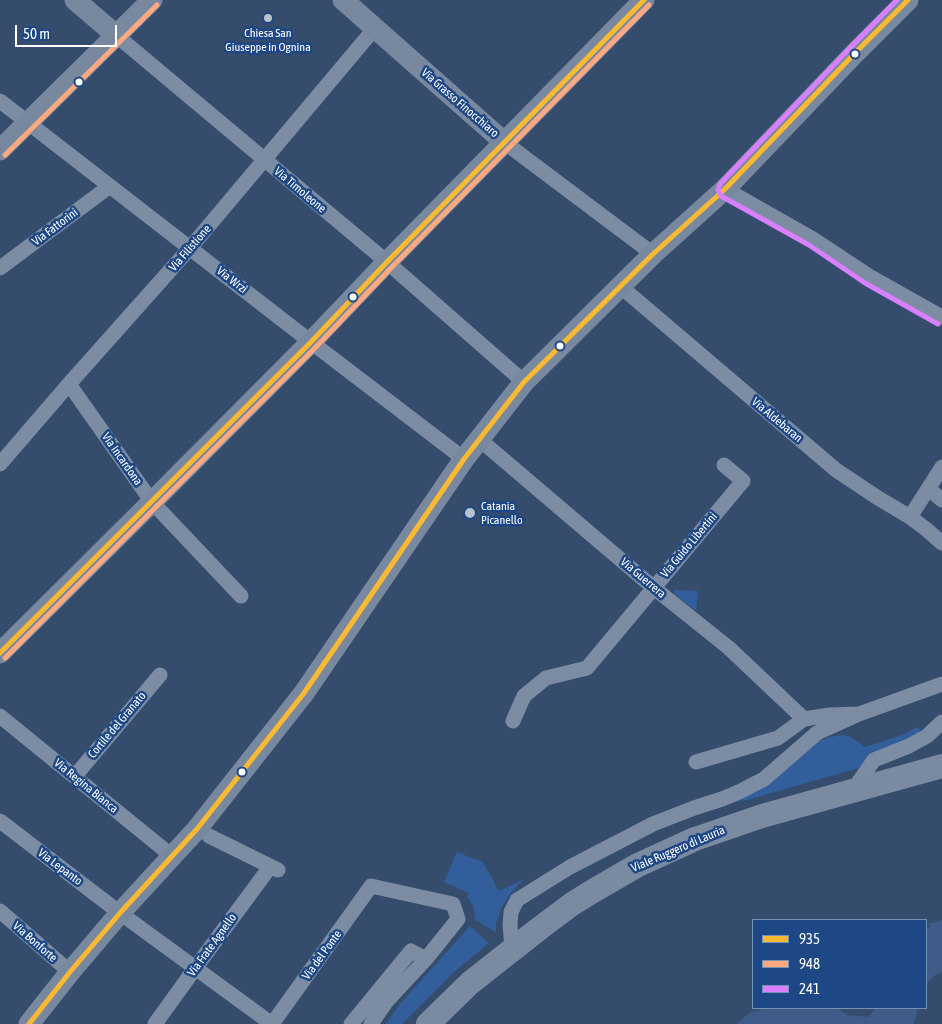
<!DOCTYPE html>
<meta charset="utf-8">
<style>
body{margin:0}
#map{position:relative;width:942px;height:1024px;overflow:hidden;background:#354c6d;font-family:"Asap Condensed",sans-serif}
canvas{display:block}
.legend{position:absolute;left:752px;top:919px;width:175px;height:90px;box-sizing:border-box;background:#1d4785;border:1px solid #7791b6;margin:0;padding:6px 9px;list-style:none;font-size:15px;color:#fff}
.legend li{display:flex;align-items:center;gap:10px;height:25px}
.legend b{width:25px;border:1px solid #7791b6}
.scale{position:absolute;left:15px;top:25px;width:102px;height:22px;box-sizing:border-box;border:2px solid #fff;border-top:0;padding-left:6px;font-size:15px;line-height:18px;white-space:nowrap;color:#fff;-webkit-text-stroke:4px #1d4785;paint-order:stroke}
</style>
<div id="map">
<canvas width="942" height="1024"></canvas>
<ul class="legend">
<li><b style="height:6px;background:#fab933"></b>935</li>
<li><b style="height:6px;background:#ffa980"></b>948</li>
<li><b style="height:6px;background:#d880ff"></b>241</li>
</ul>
<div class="scale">50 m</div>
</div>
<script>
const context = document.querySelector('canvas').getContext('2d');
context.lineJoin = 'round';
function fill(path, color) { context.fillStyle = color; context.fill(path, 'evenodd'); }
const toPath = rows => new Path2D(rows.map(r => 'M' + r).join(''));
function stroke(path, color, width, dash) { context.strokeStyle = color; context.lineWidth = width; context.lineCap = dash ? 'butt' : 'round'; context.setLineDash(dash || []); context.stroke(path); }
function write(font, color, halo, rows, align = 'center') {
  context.font = font + ' "Asap Condensed",sans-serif'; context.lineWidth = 5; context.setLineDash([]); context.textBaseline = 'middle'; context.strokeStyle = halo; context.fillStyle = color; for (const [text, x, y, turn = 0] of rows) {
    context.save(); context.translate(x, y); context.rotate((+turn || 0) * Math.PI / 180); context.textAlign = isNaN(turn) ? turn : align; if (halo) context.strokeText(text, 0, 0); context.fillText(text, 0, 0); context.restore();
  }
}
fill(toPath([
 [674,590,698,591,696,611,674,594],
 [917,727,920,729,919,733,859,768,747,800,735,802,733,800,821,740,830,737,843,735,851,737,865,747,905,734],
 [457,852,483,862,499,891,524,879,511,893,502,907,496,924,496,932,475,920,475,915,473,905,467,897,469,893,444,882],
 [470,926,489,943,454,972,402,1024,386,1024,400,1004]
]), '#325e9c');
fill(toPath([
 [942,920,942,972,935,975,926,984,926,929,930,927,928,924],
 [768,1008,837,1008,847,1015,868,1017,876,1008,918,1008,914,1024,736,1024,751,1012]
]), '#3f5c89');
stroke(toPath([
 [117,36,387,262,524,382],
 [0,101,311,342,464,459],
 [504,142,653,254],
 [725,189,813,239,869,276,942,317],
 [0,268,110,186],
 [620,286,836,470,878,498,910,517,926,529,942,543],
 [69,384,152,502,241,596],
 [479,439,654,588,729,648,804,719],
 [0,464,69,384,190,248,375,28],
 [929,489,942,500],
 [910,517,942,467],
 [0,716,172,856],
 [513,721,524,696,546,678,587,668,743,481,724,465],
 [696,762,778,738,804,719,830,715,859,714,942,684],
 [75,776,160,675],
 [853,790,874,760,909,746,927,736,942,722],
 [0,821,120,913,272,1024,371,886,453,904,458,919,426,959,386,1002,371,1024],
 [209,836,278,870],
 [0,911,70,972],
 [512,949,510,925,511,912,517,900,570,867,653,824,694,808,722,799,741,791,764,779,817,733,859,714],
 [155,1024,196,967,270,867],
 [351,1024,411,951,426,959]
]), '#7b8ca3', 15);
stroke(toPath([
 [75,0,117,36],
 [343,0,504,142],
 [0,150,152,0],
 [0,653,152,502,311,342,387,262,644,0],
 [29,1024,70,972,120,913,197,829,304,693,464,459,524,382,653,254,725,189,855,53,908,0]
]), '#77889f', 21);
stroke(toPath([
 [428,1024,470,983,540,928,572,904,593,891,638,865,695,839,762,816,942,766]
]), '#7a8aa0', 24);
stroke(toPath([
 [0,653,311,342,387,262,644,0],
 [29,1024,70,972,120,913,197,829,304,693,464,459,524,382,653,254,725,189,855,53,908,0]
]), '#fab933', 5);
stroke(toPath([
 [5,155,157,5],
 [5,658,316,347,392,267,649,5]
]), '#ffa980', 5);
stroke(toPath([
 [897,0,850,48,720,184,718,190,721,196,809,245,865,283,938,324]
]), '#d880ff', 5);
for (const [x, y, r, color] of [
 [268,18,5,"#b8c0cc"],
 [855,54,4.5,"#fff"],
 [79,82,4.5,"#fff"],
 [353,297,4.5,"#fff"],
 [560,346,4.5,"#fff"],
 [470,513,6,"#b8c0cc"],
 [242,772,4.5,"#fff"]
]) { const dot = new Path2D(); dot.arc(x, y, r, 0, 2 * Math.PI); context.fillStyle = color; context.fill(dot); stroke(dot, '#1d4785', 2); }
write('12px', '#fff', '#1d4785', [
 ["Chiesa San",268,33],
 ["Giuseppe in Ognina",268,47],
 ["Catania",481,506,"left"],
 ["Picanello",481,520,"left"]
]);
write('12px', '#fff', '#1d4785', [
 ["Via Grasso Finocchiaro",460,103,41],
 ["Via Timoleone",300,190,40],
 ["Via Fattorini",55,227,-37],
 ["Via Filistione",190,248,-49],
 ["Via Wrzì",232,280,38],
 ["Via Aldebaran",777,420,40],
 ["Via Incardona",122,459,55],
 ["Via Guido Libertini",689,545,-50],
 ["Via Guerrera",643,578,40],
 ["Cortile del Granato",117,725,-50],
 ["Via Regina Bianca",86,786,39],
 ["Viale Ruggero di Lauria",678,849,-23],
 ["Via Lepanto",60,867,37],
 ["Via Bonforte",35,942,41],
 ["Via Frate Agnello",212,945,-54],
 ["Via del Ponte",322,955,-54]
]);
</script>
